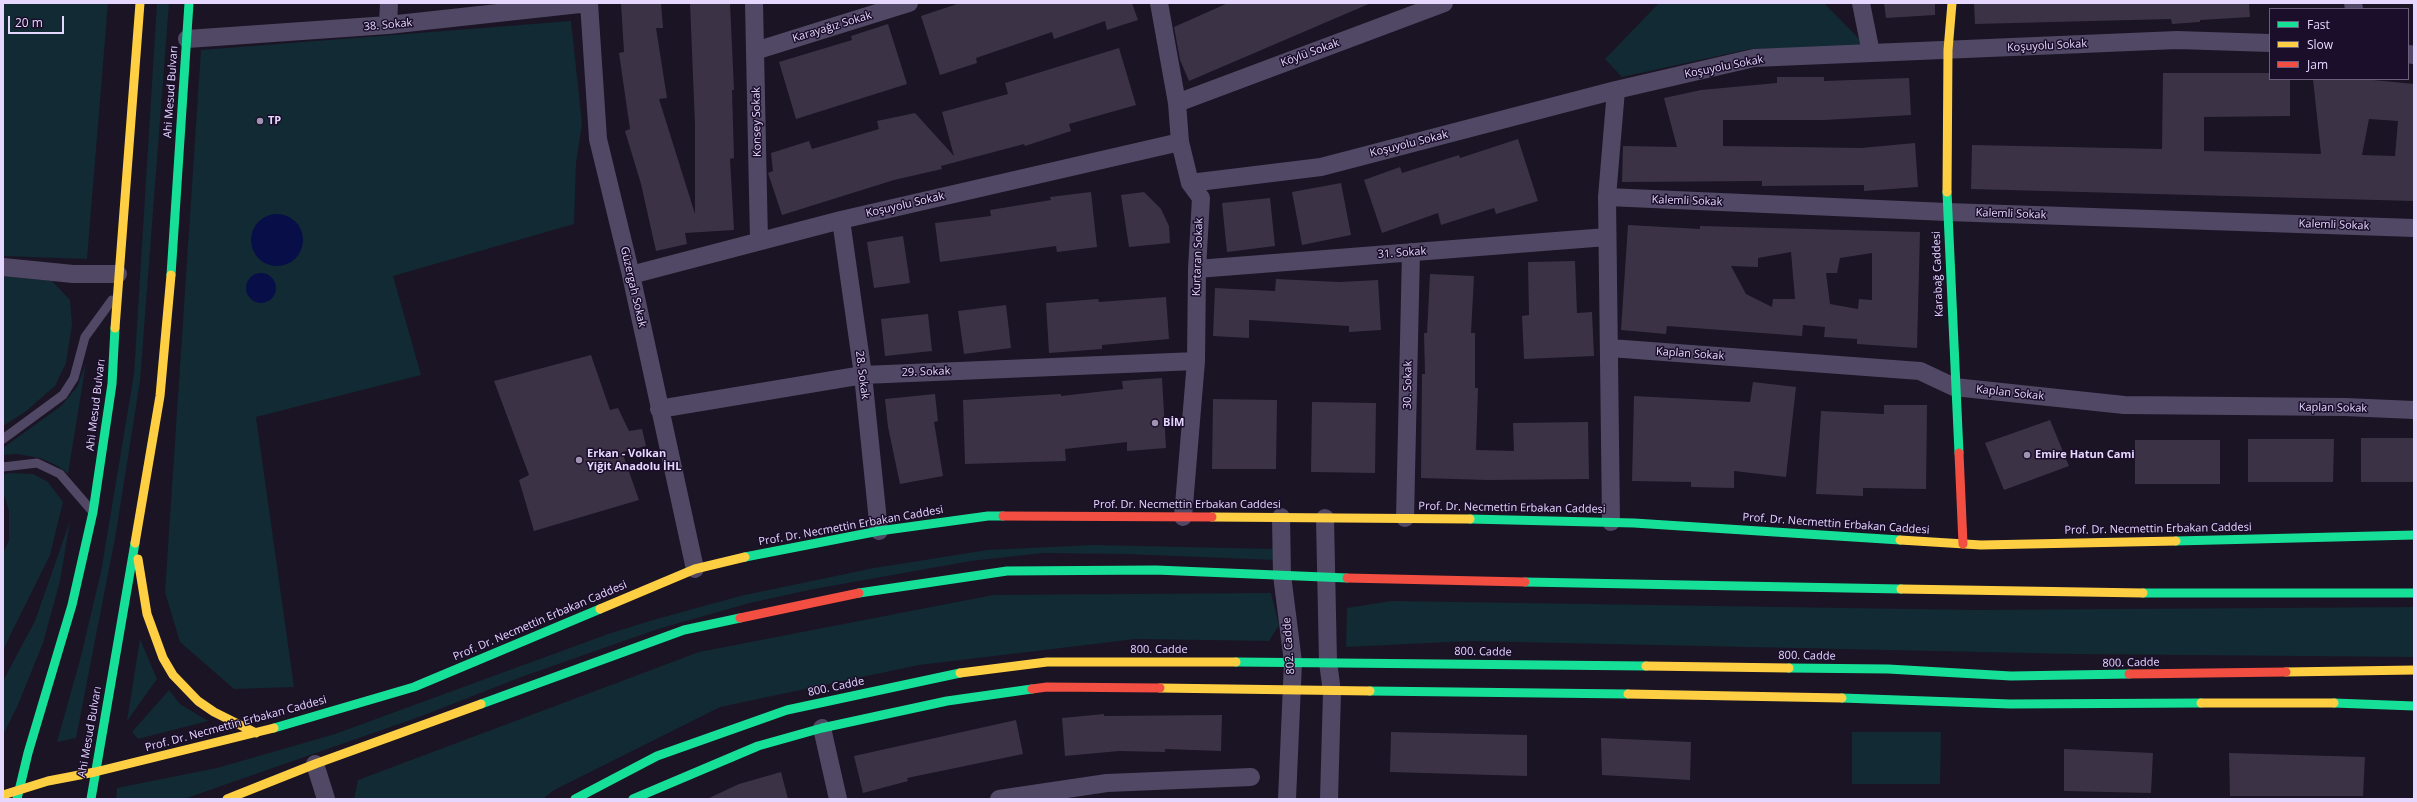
<!DOCTYPE html>
<meta charset="utf-8">
<style>
body{margin:0}
#map{position:relative;width:2417px;height:802px;overflow:hidden;background:#1b1424;font-family:"Open Sans",sans-serif}
canvas{display:block}
.frame{position:absolute;inset:0;border:4px solid #e6d7ff;pointer-events:none}
.legend{position:absolute;left:2269px;top:8px;width:140px;height:72px;box-sizing:border-box;background:#1a0e2a;border:1px solid #6c5e7f;margin:0;padding:5px 7px;list-style:none;font-size:12px;color:#e6d7ff}
.legend li{display:flex;align-items:center;gap:8px;height:20px}
.legend b{width:20px;border:1px solid #6c5e7f}
.scale{position:absolute;left:8px;top:16px;width:56px;height:18px;box-sizing:border-box;border:2px solid #e6d7ff;border-top:0;padding-left:5px;font-size:12px;line-height:14px;white-space:nowrap;color:#e6d7ff;-webkit-text-stroke:3px #1a0e2a;paint-order:stroke}
</style>
<div id="map">
<canvas width="2417" height="802"></canvas>
<div class="frame"></div>
<ul class="legend">
<li><b style="height:5px;background:#16e098"></b>Fast</li>
<li><b style="height:5px;background:#ffcf43"></b>Slow</li>
<li><b style="height:5px;background:#f24e42"></b>Jam</li>
</ul>
<div class="scale">20 m</div>
</div>
<script>
const context = document.querySelector('canvas').getContext('2d');
context.lineJoin = 'round';
function fill(path, color) { context.fillStyle = color; context.fill(path, 'evenodd'); }
const toPath = rows => new Path2D(rows.map(r => 'M' + r).join(''));
function stroke(path, color, width, dash) { context.strokeStyle = color; context.lineWidth = width; context.lineCap = dash ? 'butt' : 'round'; context.setLineDash(dash || []); context.stroke(path); }
function write(font, color, halo, rows, align = 'center') {
  context.font = font + ' "Open Sans",sans-serif'; context.lineWidth = 3; context.setLineDash([]); context.textBaseline = 'middle'; context.strokeStyle = halo; context.fillStyle = color; for (const [text, x, y, turn = 0] of rows) {
    context.save(); context.translate(x, y); context.rotate((+turn || 0) * Math.PI / 180); context.textAlign = isNaN(turn) ? turn : align; if (halo) context.strokeText(text, 0, 0); context.fillText(text, 0, 0); context.restore();
  }
}
fill(toPath([
 [3,3,108,3,87,259,3,256],
 [157,3,169,3,140,381,116,533,76,738,57,742,80,660,101,572,134,374],
 [1659,3,1824,3,1867,47,1750,49,1622,77,1605,59],
 [571,21,582,123,576,163,574,224,393,276,421,375,256,417,294,687,234,689,180,642,165,592,201,50],
 [3,276,52,281,70,300,72,325,66,363,55,386,25,412,3,426],
 [86,363,68,474,58,466,40,458,16,454,3,455,3,448,61,406,77,387],
 [9,473,33,474,48,482,63,502,50,555,3,650,3,553,9,540,9,511,3,492,3,475],
 [70,521,60,581,43,643,17,707,3,735,3,681,35,621],
 [1093,545,1275,549,1275,560,1126,554,1043,553,971,561,814,589,750,603,658,629,524,676,419,717,184,799,116,799,117,788,217,768,335,734,608,634,653,620,740,596,874,568,987,550],
 [1271,593,1279,625,1269,641,1136,639,919,665,720,707,554,790,543,799,354,799,358,780,699,652,993,595],
 [1391,601,1976,610,2414,607,2414,657,2075,654,1470,641,1346,647,1347,608],
 [140,639,157,679,127,721],
 [169,690,180,704,208,721,138,739,132,732],
 [1852,732,1941,732,1940,784,1852,784]
]), '#112a33');
fill(toPath([
 '251 240a26 26 0 1 1 52 0a26 26 0 1 1-52 0Z',
 '246 288a15 15 0 1 1 30 0a15 15 0 1 1-30 0Z'
]), '#070e48');
fill(toPath([
 [621,3,661,3,663,28,656,28,667,98,659,99,695,214,695,125,690,3,730,3,734,90,732,90,734,158,730,159,734,230,685,233,687,244,656,251,641,184,625,131,630,129,619,53,624,52],
 [960,3,1132,3,1138,20,1107,30,1105,21,1054,39,1052,32,976,58,977,63,940,75,921,16],
 [1228,3,1371,3,1189,81,1180,60,1174,27],
 [1884,3,1935,3,1935,15,1886,18],
 [1974,3,2249,3,2250,17,2200,20,2200,22,2172,24,2171,19,1975,24],
 [888,24,907,84,796,119,779,62,852,40,851,36],
 [1119,48,1136,105,1069,124,1071,131,1025,146,1024,144,941,166,942,169,894,180,782,215,768,173,773,171,771,153,809,141,812,149,879,129,877,121,915,113,954,156,942,112,1008,94,1005,83],
 [2163,73,2270,73,2270,79,2290,79,2290,116,2204,117,2204,151,2321,154,2313,79,2363,79,2414,84,2414,201,1971,189,1972,145,2162,149],
 [2369,119,2398,121,2395,156,2362,155],
 [1777,77,1824,77,1824,81,1909,78,1911,115,1825,120,1723,120,1723,146,1861,148,1915,143,1918,187,1864,191,1864,185,1762,186,1762,181,1622,182,1623,146,1677,147,1664,98,1701,90,1777,83],
 [1518,139,1538,201,1496,214,1494,208,1441,225,1438,213,1382,233,1364,180,1400,167,1402,173,1459,155,1460,158],
 [1341,183,1351,235,1302,245,1292,192],
 [1091,192,1097,247,1057,252,1056,246,940,262,935,223,991,216,990,210,1051,200,1050,197],
 [1144,192,1161,209,1169,226,1170,243,1129,247,1121,195],
 [1270,198,1275,246,1227,252,1222,203],
 [1628,225,1700,229,1700,226,1920,232,1917,348,1857,344,1857,339,1824,337,1825,327,1803,325,1802,336,1667,326,1666,334,1621,330],
 [1791,252,1795,299,1773,299,1772,307,1746,294,1731,266,1758,267,1758,258],
 [1872,253,1872,300,1859,299,1858,309,1830,304,1826,273,1837,273,1840,258],
 [903,236,910,283,874,288,867,242],
 [1575,261,1577,313,1592,312,1594,356,1524,359,1522,316,1529,315,1528,262],
 [1430,274,1474,276,1471,333,1475,333,1475,388,1478,388,1476,450,1514,451,1513,423,1588,422,1589,479,1488,480,1421,478,1422,374,1425,374,1424,333,1427,333],
 [1276,279,1339,282,1378,280,1381,330,1349,332,1349,326,1249,320,1249,338,1213,336,1215,288,1275,291],
 [1166,297,1169,339,1102,345,1102,349,1049,353,1046,303,1098,299,1099,302],
 [1006,305,1011,348,964,354,958,311],
 [928,314,932,351,885,356,881,319],
 [591,355,610,410,618,408,629,431,642,429,646,446,622,452,639,500,534,531,519,480,529,475,494,381],
 [1162,378,1166,448,1127,451,1127,442,1065,449,1066,461,965,464,963,400,1061,394,1061,396,1123,389,1122,381],
 [1753,382,1796,387,1786,477,1734,471,1734,488,1691,487,1691,482,1632,481,1634,396,1750,402],
 [935,394,938,421,934,422,943,476,900,484,888,427,885,399],
 [1213,399,1277,400,1276,469,1212,469],
 [1312,402,1376,403,1375,473,1311,472],
 [1884,405,1927,405,1926,489,1863,488,1863,496,1816,494,1821,411,1884,414],
 [2050,420,2069,466,2004,490,1985,443],
 [2361,438,2414,438,2414,482,2361,482],
 [2248,439,2334,439,2333,482,2248,482],
 [2135,440,2220,440,2220,484,2135,484],
 [1104,714,1104,716,1222,715,1221,751,1165,749,1165,752,1119,751,1065,756,1062,718],
 [1016,720,1023,754,907,778,908,781,863,793,854,756],
 [1391,732,1527,735,1527,776,1390,772],
 [1601,738,1691,742,1690,780,1602,775],
 [2064,749,2153,753,2151,793,2064,791],
 [2229,753,2365,757,2363,796,2230,796],
 [781,772,788,799,707,799,739,784]
]), '#3b3246');
stroke(toPath([
 [3,439,63,395,74,378,85,337,112,300],
 [3,467,37,463,60,474,92,511]
]), '#514865', 9);
stroke(toPath([
 [589,3,598,139,631,275,695,569],
 [754,3,759,241],
 [1159,3,1177,103,1180,142,1190,183,1201,198,1197,269,1196,361,1183,517],
 [1861,3,1871,53],
 [2353,3,2354,9],
 [388,25,389,3],
 [187,39,388,25,589,3],
 [755,51,909,3],
 [2408,54,2414,55],
 [1177,103,1444,3],
 [1190,183,1321,167,1616,90,1754,58,2177,40,2270,43],
 [1607,197,1947,212,2414,228],
 [841,220,863,375,879,531],
 [3,267,73,274,118,274],
 [1197,269,1607,237],
 [631,275,841,220,1180,142],
 [1610,348,1920,371,1954,387,2124,405,2345,407,2414,410],
 [659,409,863,375,1196,361],
 [1281,517,1282,575,1293,662,1287,799],
 [1325,518,1328,662,1332,692,1329,799],
 [1405,518,1411,252],
 [1611,522,1607,197,1616,90],
 [822,728,838,799],
 [315,764,326,799],
 [999,799,1107,783,1251,777]
]), '#514865', 18);
stroke(toPath([
 [1947,192,1959,453],
 [171,275,189,3],
 [1470,519,1634,523,1900,540],
 [2176,541,2414,535],
 [745,557,879,531,988,516,1003,516],
 [1525,582,1901,589],
 [859,593,1007,571,1156,570,1347,578],
 [2143,593,2414,593],
 [1236,662,1646,666],
 [1789,668,1888,669,2011,676,2129,674],
 [1370,691,1628,694],
 [1842,698,2010,704,2201,703],
 [2334,703,2414,706],
 [481,704,684,630,740,618],
 [274,728,414,687,600,609],
 [17,799,28,753,72,605,93,512,112,384,115,328],
 [91,799,135,543],
 [575,799,657,756,787,710,960,673],
 [633,799,758,746,822,728,947,701,1032,689]
]), '#16e098', 9);
stroke(toPath([
 [1947,192,1948,50,1952,3],
 [115,328,140,3],
 [1212,517,1470,519],
 [1900,540,1981,545,2176,541],
 [135,543,160,396,171,275],
 [138,559,147,614,163,658,173,675,198,701,214,712,256,733],
 [1901,589,2143,593],
 [600,609,695,569,745,557],
 [1646,666,1789,668],
 [2286,672,2414,670],
 [960,673,1047,662,1236,662],
 [1160,688,1370,691],
 [1628,694,1842,698],
 [2201,703,2334,703],
 [3,795,48,781,95,772,274,728],
 [227,799,315,764,481,704]
]), '#ffcf43', 9);
stroke(toPath([
 [1959,453,1963,544],
 [1003,516,1212,517],
 [1347,578,1525,582],
 [740,618,859,593],
 [2129,674,2286,672],
 [1032,689,1047,687,1160,688]
]), '#f24e42', 9);
for (const [x, y, r, color] of [
 [260,121,4,"#9f93b2"],
 [1155,423,4,"#9f93b2"],
 [2027,455,4,"#9f93b2"],
 [579,460,4,"#9f93b2"]
]) { const dot = new Path2D(); dot.arc(x, y, r, 0, 2 * Math.PI); context.fillStyle = color; context.fill(dot); stroke(dot, '#1a0e2a', 1.5); }
write('11px', '#e6d7ff', '#1a0e2a', [
 ["38. Sokak",388,25,-5],
 ["Karayağız Sokak",832,27,-17],
 ["Koşuyolu Sokak",2047,46,-3],
 ["Köylü Sokak",1310,53,-20],
 ["Koşuyolu Sokak",1724,67,-11],
 ["Ahi Mesud Bulvarı",171,92,-86],
 ["Konsey Sokak",757,122,-91],
 ["Koşuyolu Sokak",1409,144,-14],
 ["Kalemli Sokak",1687,201,2],
 ["Koşuyolu Sokak",905,205,-13],
 ["Kalemli Sokak",2011,214,2],
 ["Kalemli Sokak",2334,225,2],
 ["31. Sokak",1402,253,-4],
 ["Kurtaran Sokak",1198,257,-88],
 ["Karabağ Caddesi",1938,274,-92],
 ["Güzergah Sokak",633,287,77],
 ["Kaplan Sokak",1690,354,4],
 ["29. Sokak",926,372,-2],
 ["28. Sokak",862,375,83],
 ["30. Sokak",1408,385,-89],
 ["Kaplan Sokak",2010,393,6],
 ["Ahi Mesud Bulvarı",96,405,-83],
 ["Kaplan Sokak",2333,408,1],
 ["Prof. Dr. Necmettin Erbakan Caddesi",1187,505],
 ["Prof. Dr. Necmettin Erbakan Caddesi",1512,508,1],
 ["Prof. Dr. Necmettin Erbakan Caddesi",1836,524,4],
 ["Prof. Dr. Necmettin Erbakan Caddesi",851,526,-10],
 ["Prof. Dr. Necmettin Erbakan Caddesi",2158,529,-1],
 ["Prof. Dr. Necmettin Erbakan Caddesi",540,621,-23],
 ["802. Cadde",1289,646,-94],
 ["800. Cadde",1159,650],
 ["800. Cadde",1483,652,1],
 ["800. Cadde",1807,656,1],
 ["800. Cadde",2131,663,-1],
 ["800. Cadde",836,687,-12],
 ["Prof. Dr. Necmettin Erbakan Caddesi",236,724,-15],
 ["Ahi Mesud Bulvarı",90,732,-80]
]);
write('bold 11px', '#e6d7ff', '#1a0e2a', [
 ["TP",268,121],
 ["BİM",1163,423],
 ["Erkan - Volkan",587,454],
 ["Yiğit Anadolu İHL",587,467],
 ["Emire Hatun Cami",2035,455]
], 'left');
</script>
